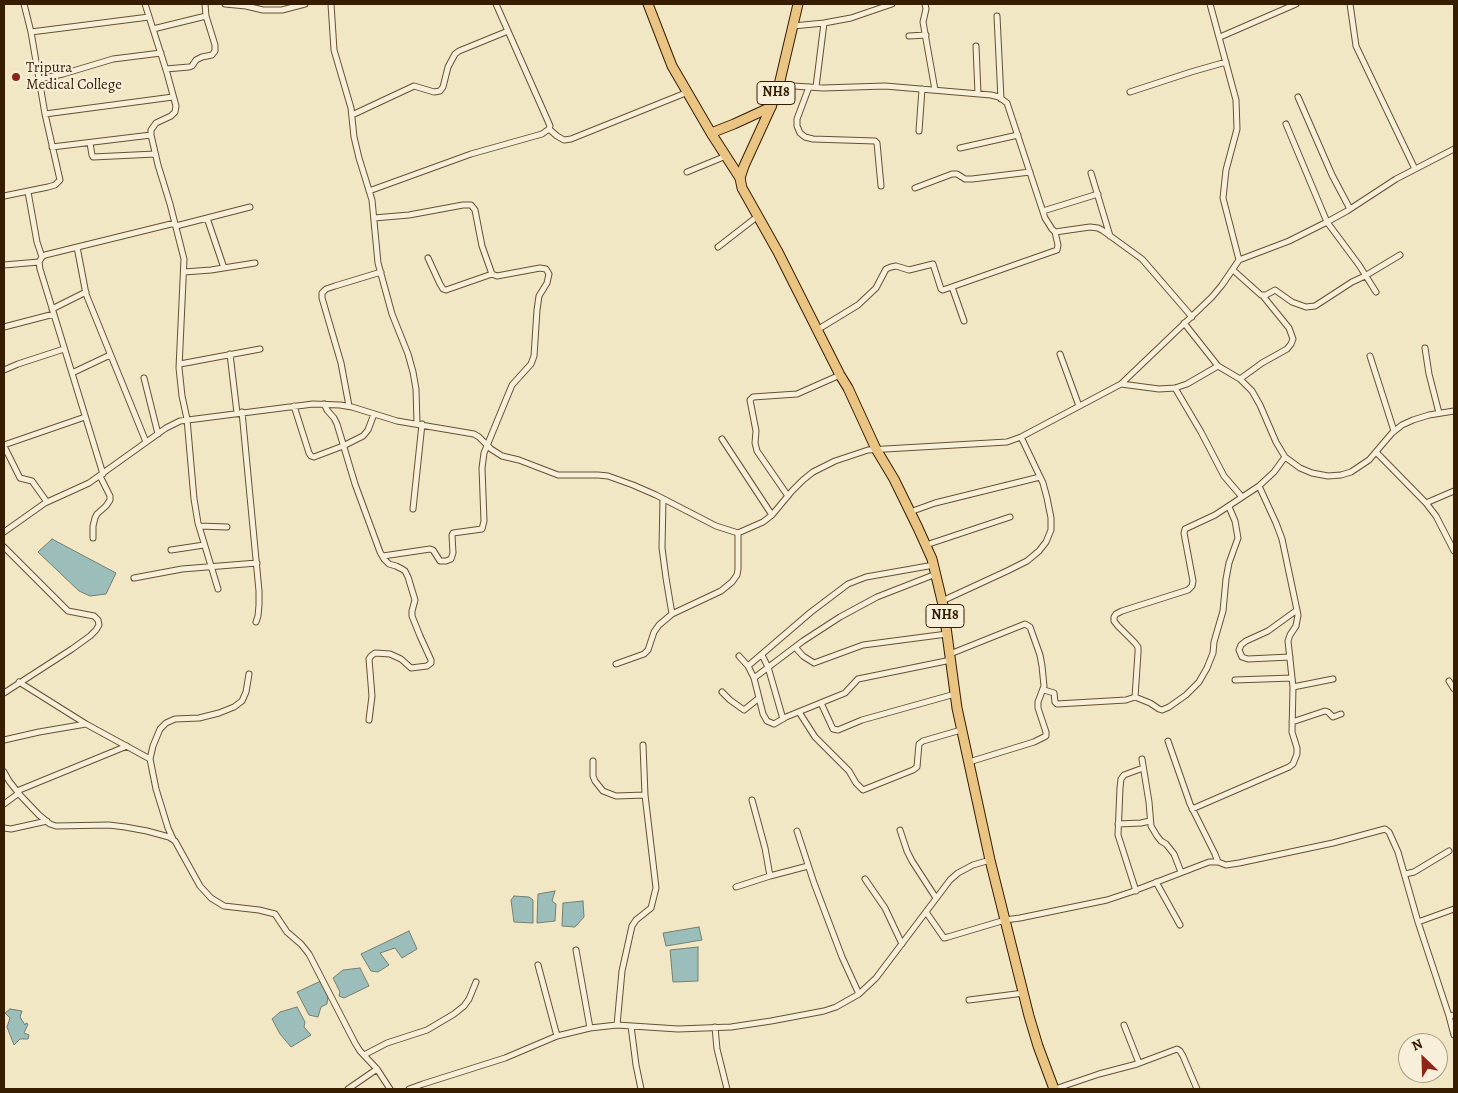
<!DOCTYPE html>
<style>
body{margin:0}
#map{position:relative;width:1458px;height:1093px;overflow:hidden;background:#f2e7c4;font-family:Alegreya,serif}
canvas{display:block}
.frame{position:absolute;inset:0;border:5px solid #371d00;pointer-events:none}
.north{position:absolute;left:1398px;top:1033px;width:50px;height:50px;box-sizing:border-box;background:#f7efd9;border:1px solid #aa9b82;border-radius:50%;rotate:336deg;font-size:14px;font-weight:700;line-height:20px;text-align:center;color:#371d00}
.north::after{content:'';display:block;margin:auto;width:18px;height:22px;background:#8f2418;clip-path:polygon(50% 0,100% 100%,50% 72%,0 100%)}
</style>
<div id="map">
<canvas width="1458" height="1093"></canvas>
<div class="frame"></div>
<div class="north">N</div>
</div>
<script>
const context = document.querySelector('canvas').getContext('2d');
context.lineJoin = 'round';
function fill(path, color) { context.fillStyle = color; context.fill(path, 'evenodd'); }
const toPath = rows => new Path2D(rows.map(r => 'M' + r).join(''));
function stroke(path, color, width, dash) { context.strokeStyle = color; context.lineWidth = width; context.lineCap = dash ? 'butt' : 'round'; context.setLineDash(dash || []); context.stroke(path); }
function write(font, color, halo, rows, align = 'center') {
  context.font = font + ' Alegreya,serif'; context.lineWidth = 4; context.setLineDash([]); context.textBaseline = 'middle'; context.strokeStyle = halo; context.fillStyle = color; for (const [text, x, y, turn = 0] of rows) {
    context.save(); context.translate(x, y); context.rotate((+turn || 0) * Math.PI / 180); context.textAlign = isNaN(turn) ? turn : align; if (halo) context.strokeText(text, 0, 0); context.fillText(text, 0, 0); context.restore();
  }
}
const water = toPath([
 [52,539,116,573,106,594,90,596,79,591,38,552,52,539],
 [555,891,552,901,556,904,555,921,537,923,538,894,555,891],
 [514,896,529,897,533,900,533,923,514,922,511,900,514,896],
 [583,901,584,917,575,927,562,926,563,903,583,901],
 [699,927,702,940,666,946,663,933,699,927],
 [409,931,417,949,402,958,395,948,380,953,389,965,378,972,371,971,361,954,409,931],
 [698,947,698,981,673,982,670,950,698,947],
 [360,968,369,986,344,998,339,996,340,992,333,978,343,970,360,968],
 [321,981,328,994,327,1004,321,1007,318,1017,309,1015,297,992,321,981],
 [297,1007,305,1022,304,1027,311,1035,291,1047,280,1034,272,1019,280,1012,297,1007],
 [10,1009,22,1011,20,1017,25,1025,26,1023,28,1024,24,1033,29,1035,28,1039,20,1039,14,1045,7,1027,10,1018,5,1013,10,1009]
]);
fill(water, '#9cbeba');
stroke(water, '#747e70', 1);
const minor = toPath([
 [145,4,167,73,176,106,175,112,171,116,156,123,151,130,151,135,158,165,170,204,184,259,179,368,182,396,187,419,194,499,198,523,218,589],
 [225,4,246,6,263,10,282,10,305,4],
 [331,4,334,50,351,108,354,137,359,158,372,200,378,263,392,314,408,354,413,372,416,389,417,424],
 [925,4,926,9,923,22,935,90],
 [1210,4,1236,100,1237,129,1226,170,1223,198,1239,260],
 [1350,4,1356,46,1415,169],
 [997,16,1001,99],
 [793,26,824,23,851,18,892,4],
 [153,29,206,16],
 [31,32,149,17],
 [909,36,926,35],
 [1220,37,1296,4],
 [976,46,978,94],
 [166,69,189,67,192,66,196,60,202,57,212,55,215,51,215,45,206,16,205,4],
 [39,79,63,74,113,59,161,53],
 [779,85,823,88,885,86,991,95,999,97,1007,103,1045,218,1052,229,1055,232,1090,227,1098,228,1102,230,1142,259,1192,317],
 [809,87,797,119,797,126,800,133,805,137,813,139,875,141,877,143,881,186],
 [816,87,824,23],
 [1130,92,1191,72,1226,62],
 [1298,97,1332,175,1350,209],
 [45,114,173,97],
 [352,115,414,86,434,92,440,91,443,87,448,67,455,54,459,51,508,31],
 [1286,124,1327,222,1359,265,1376,292],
 [549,129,557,136,564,140,571,139,688,92],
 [919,131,922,89],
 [90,143,92,155,93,157,155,154],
 [52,147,151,135],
 [960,148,1018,135],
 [687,172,726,156],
 [1091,173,1110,236],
 [915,188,952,174,957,174,965,179,972,179,1030,172],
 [369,191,471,154,542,134,549,129,550,126,547,119,496,4],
 [28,192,37,242,42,257],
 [4,196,48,187,55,185,60,180,45,114,31,32,24,4],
 [1043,211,1098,194],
 [207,218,224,268],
 [374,218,409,215,463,205,471,205,475,210,482,246,492,274,497,276,540,268,546,269,549,274,547,283,539,296,537,310,534,356,531,364,512,385,484,453,482,468,484,521,482,529,453,533,452,535,453,553,451,559,446,561,440,561,433,550,430,549,383,556],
 [176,226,250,207],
 [77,247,86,294,146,442],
 [718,247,758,216],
 [428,258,440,284,443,289,446,290,492,274],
 [4,265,39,262],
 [1233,270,1261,295,1266,295,1275,290,1292,302,1306,307,1315,306,1352,282,1365,276,1400,255],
 [184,272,211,270,255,263],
 [952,287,964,321],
 [52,309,86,292],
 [1184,323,1218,366,1240,379,1252,391,1260,405,1276,442,1285,457,1300,468,1312,473,1328,476,1341,475,1351,472,1369,460,1392,433,1402,425,1413,420,1429,415,1454,411],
 [4,327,54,314],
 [817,330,858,305,876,288,886,269,891,267,896,266,909,270,933,264,941,289,943,290,1057,250,1058,245,1055,232],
 [1425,348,1429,374,1439,413],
 [230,354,237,413],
 [1060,354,1079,406],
 [1370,356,1394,431],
 [180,364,260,349],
 [4,370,18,364,64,349],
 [72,373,110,355],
 [144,378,158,434],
 [1240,379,1262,363,1287,349,1291,344,1293,339,1289,328,1263,296],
 [1121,384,1159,389,1175,388,1187,384,1218,366],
 [1175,388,1201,432,1224,476,1242,497],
 [324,404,327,410,334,418,337,424,355,484,380,552,384,559,389,564,396,566,402,569,405,571,408,577,415,600,412,611,412,616,420,636,431,660,431,663,427,666,411,668,401,659,390,654,375,653,371,656,369,659,372,696,369,720],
 [294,406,309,453,311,456,314,457,343,446,363,436,368,430,374,414],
 [349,406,341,363,322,298,322,293,326,289,335,286,381,272],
 [242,412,259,591,259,605,258,616,256,622],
 [722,439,772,515],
 [4,445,85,417],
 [4,446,20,478,32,481,47,502],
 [1376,452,1426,503,1436,516,1454,551],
 [103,474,40,269,39,262,42,257,45,255,175,223],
 [788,496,757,451,755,443,756,431,750,400,753,397,797,394,840,375],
 [663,499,662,548,666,578,672,614],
 [1426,503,1454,491],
 [413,509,422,424],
 [910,512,935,503,1040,477],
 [199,526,227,527],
 [4,532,45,503,89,483,166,428,180,421,313,404,340,405,352,407,397,421,474,434,479,437,491,449,502,456,519,460,558,475,598,475,608,476,633,485,656,495,716,526,738,533,763,522,772,515,792,491,803,480,813,472,835,461,868,450,1007,442,1021,437,1121,384,1212,297,1222,285,1239,260,1289,241,1327,222,1347,211,1396,179,1454,149],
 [93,538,93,526,95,518,97,514,106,506,110,500,110,496,100,476],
 [926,545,1010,517],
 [4,547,68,611,94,616,98,620,99,625,96,630,90,636,72,649,4,693],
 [171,550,204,545],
 [134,578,182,569,257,563],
 [942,601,1007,571,1027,561,1039,551,1046,542,1051,530,1051,518,1047,498,1043,483,1021,437],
 [795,647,803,656,814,663,863,645,947,634],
 [950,654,1025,624,1030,627,1040,655,1042,666,1044,686,1038,702,1038,708,1046,732,1046,736,1034,742,969,762],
 [762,655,768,667,783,719],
 [739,656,748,666,754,678,763,714,767,721,774,724,786,717,845,693,858,679,951,660],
 [1290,657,1248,659,1242,657,1239,650,1241,645,1246,641,1268,631,1297,610],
 [616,664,644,654,648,650,654,632,659,625,672,614,721,591,732,582,737,575,738,569,738,533],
 [748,666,811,612,848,584,866,577,934,565],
 [754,678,803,641,840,617,877,597,936,574],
 [1235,680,1292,678],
 [1449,681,1454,689],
 [19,682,86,724,150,759],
 [1293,687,1333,679],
 [1044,690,1054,693,1055,702,1057,704,1126,700,1135,697,1138,653,1138,647,1135,643,1118,626,1114,621,1114,617,1116,614,1122,611,1188,590,1192,586,1193,581,1184,533,1185,529,1215,515,1259,486,1274,472,1285,457],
 [722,692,730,700,744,710,759,698],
 [1135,697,1150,703,1159,709,1162,710,1169,707,1186,695,1199,682,1207,668,1213,653,1214,642,1223,611,1226,579,1229,563,1238,538,1235,521,1229,507],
 [821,703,833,729,838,730,862,720,955,694],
 [799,712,815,737,849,771,856,783,863,790,913,770,917,767,919,744,923,741,961,730],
 [1292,722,1325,711,1328,712,1333,717,1341,714],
 [4,740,39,732,86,724],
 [1168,741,1190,804,1215,854,1218,862],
 [1142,759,1149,802,1151,826,1157,836,1161,841,1166,844,1174,854,1181,872],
 [593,761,593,776,595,781,603,791,616,796,645,795],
 [4,772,9,781,20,795,39,815,50,824,56,826,109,825,125,827,147,831,169,837,175,841,200,886,211,898,224,906,259,910,275,914,287,932,301,944,309,954,355,1043,360,1051,377,1069,390,1089],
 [17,791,127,746],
 [752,800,765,848,770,876],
 [4,804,19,793],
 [1192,809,1289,767,1293,764,1297,754,1297,748,1292,732,1293,687,1288,641,1290,635,1296,626,1298,615,1282,539,1276,523,1259,486],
 [1118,824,1141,823,1150,821],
 [4,828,11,829,47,821],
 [900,830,907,851,912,861,936,898],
 [797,831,814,883,842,957,859,994],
 [173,839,168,828,156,789,150,759,153,746,160,729,166,723,175,719,199,718,219,713,234,707,242,701,246,692,249,674],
 [1405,874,1414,872,1449,851],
 [865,879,885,908,902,944],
 [1156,882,1180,925],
 [736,887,770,876,808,866],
 [1136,891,1118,835,1120,788,1121,779,1124,775,1143,768],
 [926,912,942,935,944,938,948,937,1005,920,1020,918,1107,900,1131,892,1209,862,1218,862,1226,865,1239,863,1333,843,1385,829,1389,832,1398,852,1418,922,1449,1016],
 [1418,922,1454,909],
 [576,950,590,1028],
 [538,965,557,1036],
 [969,1000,1024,993],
 [1454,1015,1449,1016,1454,1035],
 [617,1025,622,971,632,926,636,920,651,908,656,888,645,795,643,745],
 [1124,1025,1139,1063],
 [631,1026,636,1065,641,1089],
 [715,1027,717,1049,727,1089],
 [364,1055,387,1043,427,1030,454,1014,464,1006,469,999,476,982],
 [348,1089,377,1069],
 [409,1089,423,1084,505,1058,557,1036,590,1028,617,1025,678,1029,731,1027,771,1021,824,1011,836,1007,859,994,876,978,950,880,958,873,973,865,990,860],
 [1055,1089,1099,1074,1137,1064,1177,1049,1180,1051,1183,1056,1197,1089]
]);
const primary = toPath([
 [648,4,672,66,711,133,740,178],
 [711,133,734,124,771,107]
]);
const trunk = toPath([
 [798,4,779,85,771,107,744,166,740,178,742,188,778,252,840,375,848,388,876,449,894,479,918,528,932,559,943,605,957,708,990,860,1029,1016,1038,1046,1054,1089]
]);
stroke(minor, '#665031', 7);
stroke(primary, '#371d00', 11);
stroke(trunk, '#371d00', 11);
stroke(minor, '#f7efd9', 5);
stroke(primary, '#e9c482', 9);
stroke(trunk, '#e9c482', 9);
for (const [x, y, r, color] of [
 [16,77,5,"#8f2418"]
]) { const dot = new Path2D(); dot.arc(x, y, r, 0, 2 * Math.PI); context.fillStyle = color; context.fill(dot); stroke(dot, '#f7efd9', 2); }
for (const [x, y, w] of [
 [776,93,38],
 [945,616,38]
]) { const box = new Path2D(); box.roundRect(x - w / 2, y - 11.5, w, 23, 4); context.fillStyle = '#f7efd9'; context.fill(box); stroke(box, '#371d00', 1); }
write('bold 14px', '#371d00', null, [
 ["NH8",776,93],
 ["NH8",945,616]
]);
write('15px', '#371d00', '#f7efd9', [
 ["Tripura",26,68],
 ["Medical College",26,85]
], 'left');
</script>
